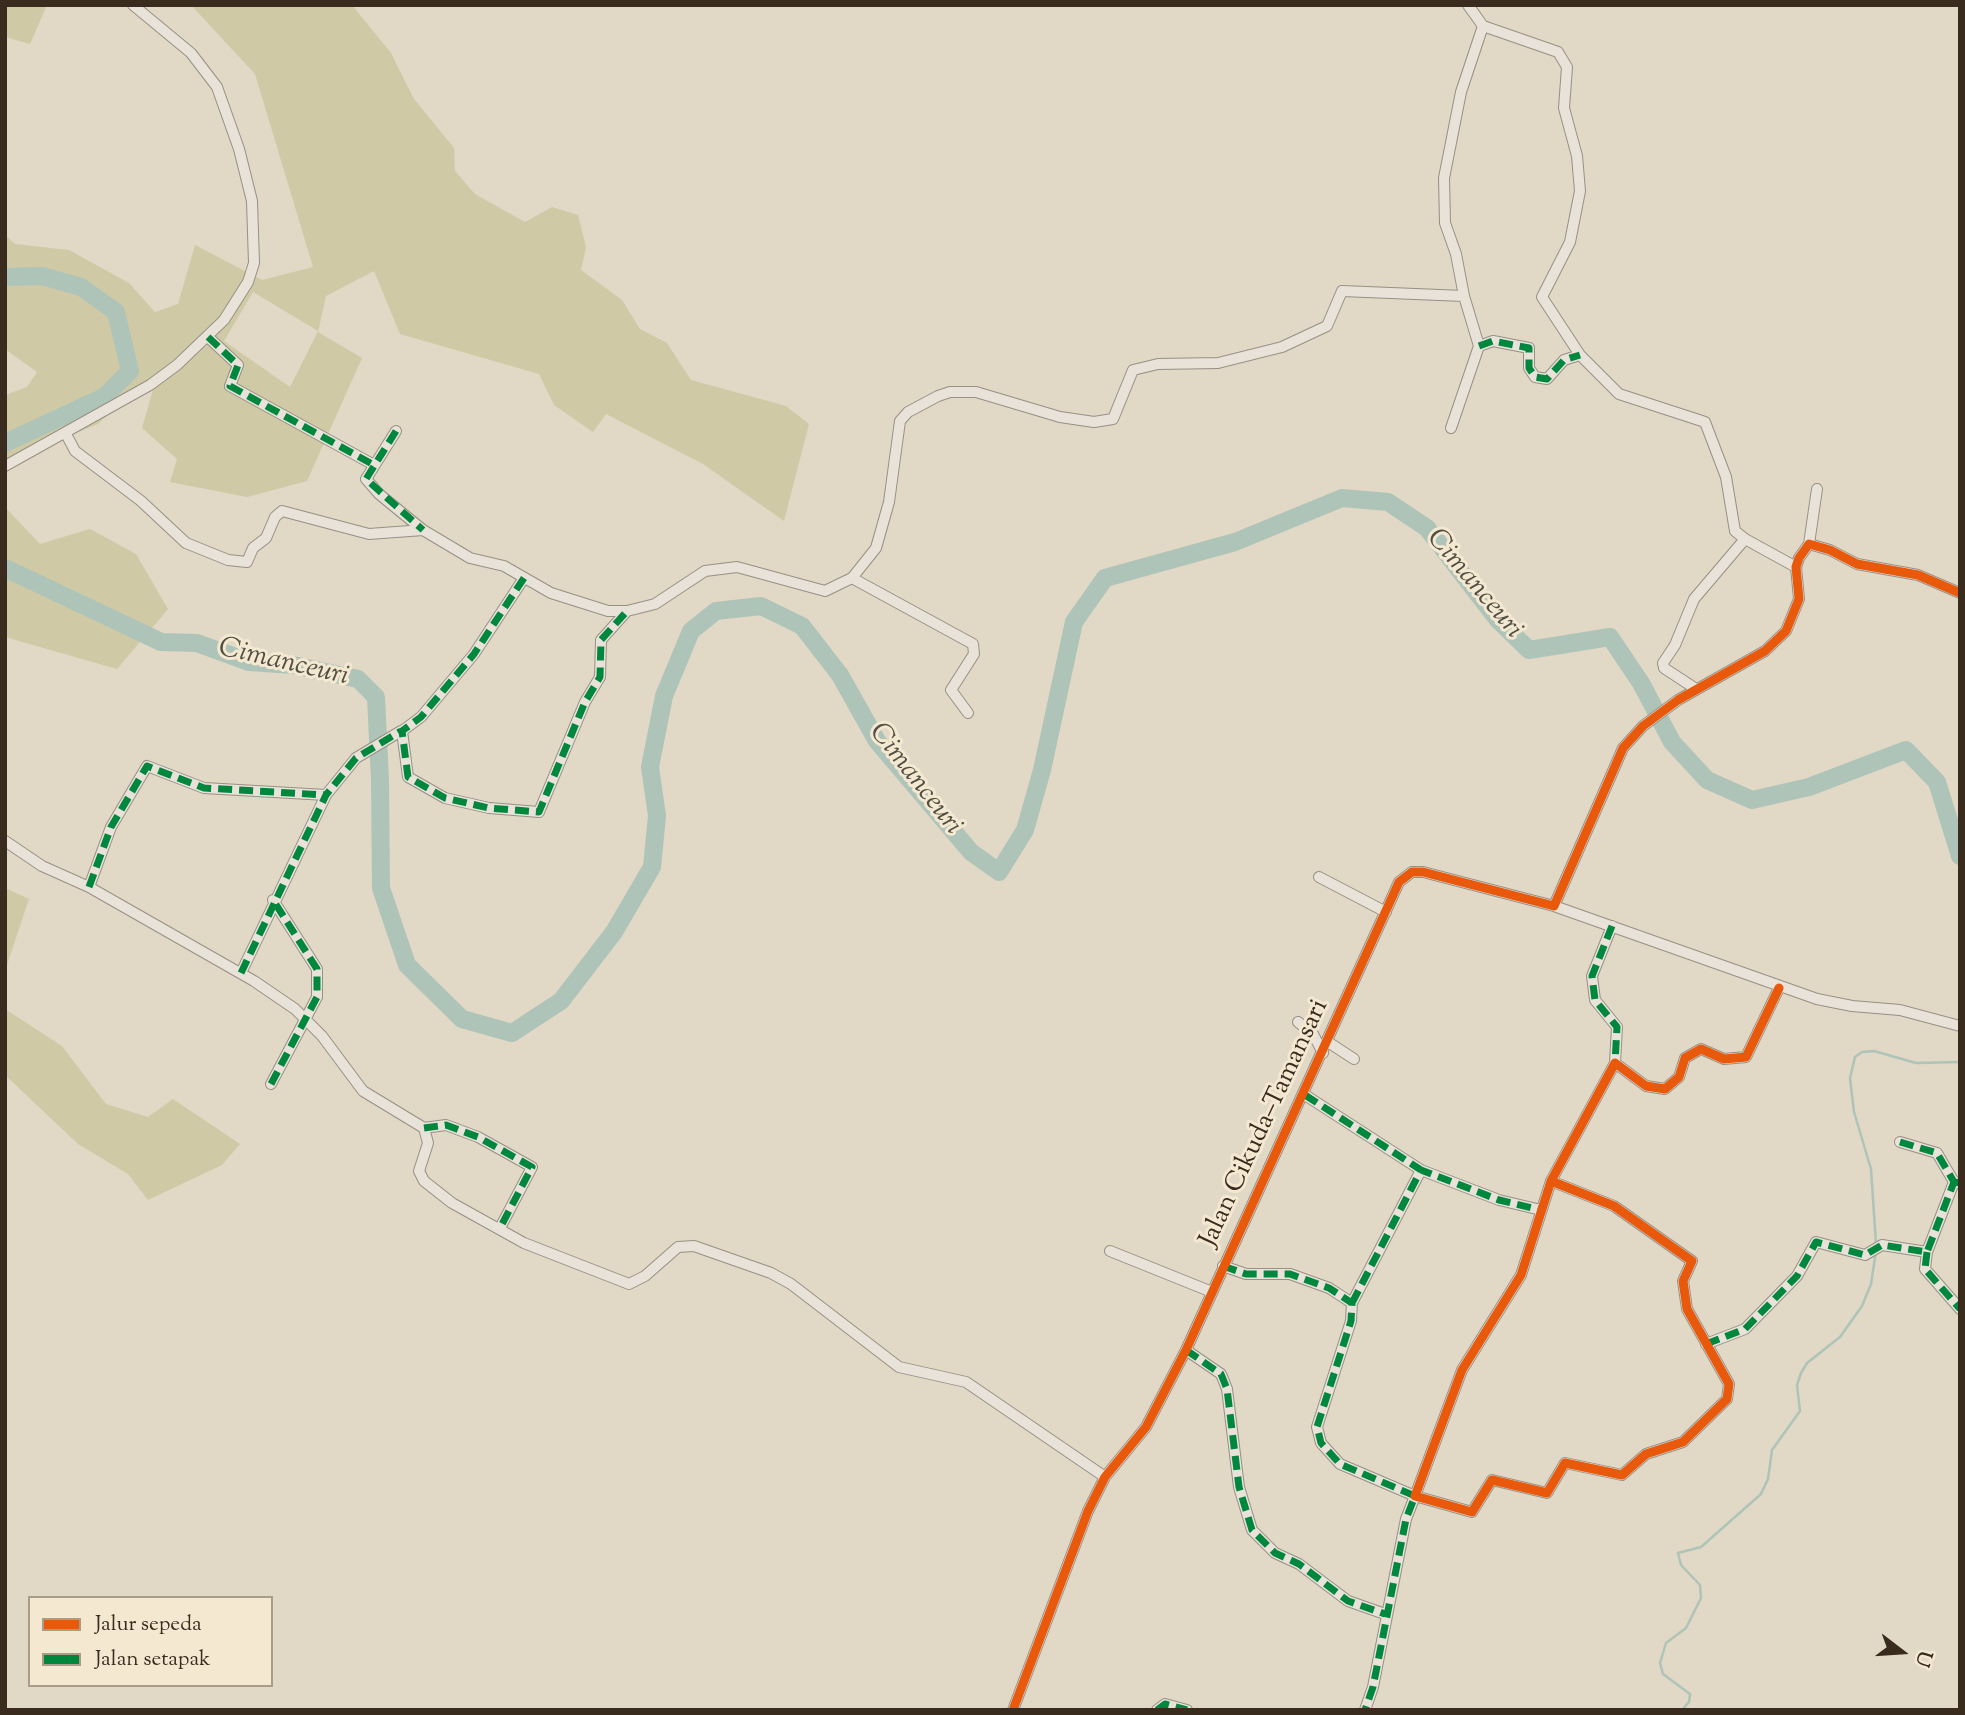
<!DOCTYPE html>
<meta charset="utf-8">
<style>
body{margin:0}
#map{position:relative;width:1965px;height:1715px;overflow:hidden;background:#e1d8c5;font-family:"Sorts Mill Goudy",serif}
canvas{display:block}
.frame{position:absolute;inset:0;border:7px solid #392b1e;pointer-events:none}
.legend{position:absolute;left:28px;top:1596px;width:245px;height:91px;box-sizing:border-box;background:#f4e8d1;border:2px solid #a99c89;margin:0;padding:9px 12px;list-style:none;font-size:21px;color:#392b1e}
.legend li{display:flex;align-items:center;gap:14px;height:35px}
.legend b{width:35px;border:2px solid #a99c89}
.north{position:absolute;left:1867px;top:1617px;width:70px;height:70px;-webkit-text-stroke:5px #f4e8d1;paint-order:stroke;rotate:107deg;font-size:19px;font-weight:700;line-height:28px;text-align:center;color:#392b1e}
.north::after{content:'';display:block;margin:auto;width:24px;height:32px;background:#392b1e;clip-path:polygon(50% 0,100% 100%,50% 72%,0 100%)}
</style>
<div id="map">
<canvas width="1965" height="1715"></canvas>
<div class="frame"></div>
<ul class="legend">
<li><b style="height:9px;background:#e8590c"></b>Jalur sepeda</li>
<li><b style="height:9px;background:#00873e"></b>Jalan setapak</li>
</ul>
<div class="north">U</div>
</div>
<script>
const context = document.querySelector('canvas').getContext('2d');
context.lineJoin = 'round';
function fill(path, color) { context.fillStyle = color; context.fill(path, 'evenodd'); }
const toPath = rows => new Path2D(rows.map(r => 'M' + r).join(''));
function stroke(path, color, width, dash) { context.strokeStyle = color; context.lineWidth = width; context.lineCap = dash ? 'butt' : 'round'; context.setLineDash(dash || []); context.stroke(path); }
function write(font, color, halo, rows, align = 'center') {
  context.font = font + ' "Sorts Mill Goudy",serif'; context.lineWidth = 6; context.setLineDash([]); context.textBaseline = 'middle'; context.strokeStyle = halo; context.fillStyle = color; for (const [text, x, y, turn = 0] of rows) {
    context.save(); context.translate(x, y); context.rotate((+turn || 0) * Math.PI / 180); context.textAlign = isNaN(turn) ? turn : align; if (halo) context.strokeText(text, 0, 0); context.fillText(text, 0, 0); context.restore();
  }
}
fill(toPath([
 [5,5,47,5,30,44,5,37],
 [191,5,352,5,391,53,414,99,454,148,455,171,475,194,525,222,552,207,578,215,586,247,581,270,622,300,640,329,667,343,691,380,786,406,809,424,784,521,703,464,606,414,593,432,554,405,539,374,400,334,374,271,326,296,318,332,362,358,307,481,247,497,170,482,177,459,142,428,154,386,143,383,98,424,9,460,5,469,5,395,27,387,37,372,5,349,5,235,15,244,69,250,129,283,155,312,178,304,195,245,262,280,313,267,255,74],
 [253,292,318,331,290,387,224,341],
 [5,507,40,544,90,529,136,554,168,609,117,669,5,637],
 [5,888,29,899,5,971],
 [5,1009,62,1046,106,1104,148,1117,173,1099,240,1144,222,1165,148,1200,128,1174,78,1144,5,1075]
]), '#cfcaa5');
stroke(toPath([
 [1876,1244,1871,1169,1854,1112,1850,1078,1855,1057,1862,1052,1874,1051,1916,1063,1960,1062],
 [1682,1710,1689,1702,1690,1694,1663,1674,1660,1663,1666,1643,1686,1628,1701,1598,1700,1585,1681,1565,1678,1553,1701,1547,1761,1494,1768,1479,1772,1450,1800,1411,1797,1385,1801,1373,1807,1363,1840,1337,1862,1306,1871,1284,1876,1251]
]), '#afc4b8', 2.5);
stroke(toPath([
 [5,277,42,276,81,287,116,312,130,371,104,397,5,443],
 [5,568,161,642,197,643,249,662,293,665,358,679,376,697,380,780,381,888,407,965,462,1019,512,1033,561,1001,614,932,652,867,657,816,650,767,664,696,691,631,716,611,761,606,802,626,840,675,877,741,971,852,999,872,1025,830,1042,770,1074,622,1105,578,1235,542,1342,498,1388,502,1427,528,1498,620,1529,650,1610,637,1641,683,1672,742,1707,780,1752,800,1809,787,1906,750,1937,782,1960,856]
]), '#afc4b8', 18);
const minor = toPath([
 [1468,5,1483,26,1558,52,1567,67,1564,108,1577,156,1580,191,1570,242,1542,297,1580,355,1619,394,1705,422,1726,477,1735,531,1745,539,1796,567],
 [208,337,238,365,230,386,374,465],
 [1479,346,1493,341,1529,348,1529,368,1535,377,1547,379,1564,360,1580,355],
 [1451,428,1479,346,1464,296,1456,254,1445,223,1444,178,1461,92,1483,26],
 [396,431,366,479,379,494,423,530,470,558,504,566,551,593,608,611,627,611,655,604,705,571,737,567,825,591,852,578,876,548,889,502,900,421,908,412,938,396,950,392,976,392,1060,417,1094,422,1113,419,1133,370,1158,364,1218,363,1282,347,1327,326,1342,291,1464,296],
 [66,434,75,451,141,501,186,543,228,560,247,562,253,548,266,538,275,517,282,511,369,534,423,530],
 [5,466,150,385,177,365,224,320,248,282,254,263,252,201,239,149,217,87,191,53,133,5],
 [1809,544,1817,489],
 [524,578,474,654,421,717,402,731,408,777,445,798,489,808,539,812,585,702,600,677,601,640,627,611],
 [852,578,973,644,974,654,951,690,968,713],
 [1696,689,1664,668,1663,663,1675,645,1694,599,1745,539],
 [5,841,42,866,89,887,254,981,295,1009,322,1036,363,1091,424,1128,428,1143,419,1171,424,1181,452,1203,524,1243,629,1284,645,1276,678,1247,694,1246,771,1273,791,1284,899,1367,966,1382,1105,1477],
 [1319,877,1386,912],
 [89,887,111,827,147,766,204,788,326,795],
 [1554,906,1817,999,1852,1006,1900,1010,1960,1026],
 [1612,926,1592,976,1595,1000,1617,1027,1615,1063],
 [241,973,326,795,356,758,401,731],
 [1298,1022,1313,1034,1323,1053],
 [1328,1042,1354,1059],
 [271,1084,317,997,317,969,273,900],
 [1305,1095,1421,1170],
 [424,1128,446,1125,478,1137,532,1167,500,1228],
 [1900,1142,1937,1153,1954,1182,1959,1183],
 [1551,1181,1614,1206,1692,1261,1683,1281,1687,1309,1729,1384,1727,1399,1683,1442,1646,1454,1622,1475,1565,1463,1547,1493,1492,1480,1472,1512,1415,1496,1462,1370,1521,1275,1551,1181,1615,1063,1646,1086,1665,1089,1679,1077,1685,1058,1701,1049,1724,1059,1746,1057,1779,988],
 [1110,1251,1212,1292],
 [1927,1252,1925,1269,1960,1309],
 [1223,1266,1246,1274,1290,1274,1329,1288,1352,1303,1351,1321,1317,1427,1321,1443,1340,1464,1415,1496,1406,1519,1373,1687,1365,1710],
 [1352,1303,1421,1170,1499,1200,1541,1210],
 [1706,1344,1745,1329,1797,1276,1816,1242,1865,1255,1882,1245,1927,1252,1954,1182],
 [1186,1350,1221,1374,1227,1389,1239,1487,1252,1530,1275,1553,1299,1564,1348,1601,1385,1614],
 [1013,1710,1088,1511,1105,1477,1146,1427,1186,1350,1399,882,1412,872,1423,872,1554,906,1623,748,1643,726,1678,700,1765,651,1786,631,1799,599,1796,567,1799,558,1809,544,1830,550,1857,564,1918,575,1960,593],
 [1157,1710,1165,1704,1187,1710]
]);
stroke(minor, '#979084', 12);
stroke(minor, '#e8e2d9', 10);
stroke(toPath([
 [208,337,238,365,230,386,374,465],
 [1479,346,1493,341,1529,348,1529,368,1535,377,1547,379,1564,360,1580,355],
 [396,431,366,479,423,530],
 [524,578,474,654,421,717,402,731,408,777,445,798,489,808,539,812,585,702,600,677,601,640,627,611],
 [89,887,111,827,147,766,204,788,326,795],
 [1612,926,1592,976,1595,1000,1617,1027,1615,1063],
 [241,973,326,795,356,758,401,731],
 [271,1084,317,997,317,969,273,900],
 [1305,1095,1421,1170],
 [424,1128,446,1125,478,1137,532,1167,500,1228],
 [1900,1142,1937,1153,1954,1182,1960,1183],
 [1927,1252,1925,1269,1960,1309],
 [1223,1266,1246,1274,1290,1274,1329,1288,1352,1303,1351,1321,1317,1427,1321,1443,1340,1464,1415,1496,1406,1519,1373,1687,1365,1710],
 [1352,1303,1421,1170,1499,1200,1541,1210],
 [1706,1344,1745,1329,1797,1276,1816,1242,1865,1255,1882,1245,1927,1252,1954,1182],
 [1186,1350,1221,1374,1227,1389,1239,1487,1252,1530,1275,1553,1299,1564,1348,1601,1385,1614],
 [1157,1710,1165,1704,1187,1710]
]), '#00873e', 7, [14, 7]);
stroke(toPath([
 [1551,1181,1614,1206,1692,1261,1683,1281,1687,1309,1729,1384,1727,1399,1683,1442,1646,1454,1622,1475,1565,1463,1547,1493,1492,1480,1472,1512,1415,1496,1462,1370,1521,1275,1551,1181,1615,1063,1646,1086,1665,1089,1679,1077,1685,1058,1701,1049,1724,1059,1746,1057,1779,988],
 [1013,1710,1088,1511,1105,1477,1146,1427,1186,1350,1399,882,1412,872,1423,872,1554,906,1623,748,1643,726,1678,700,1765,651,1786,631,1799,599,1796,567,1799,558,1809,544,1830,550,1857,564,1918,575,1960,593]
]), '#e8590c', 9);
write('26px', '#392b1e', '#f4e8d1', [
 ["Jalan Cikuda–Tamansari",1266,1124,-65]
]);
write('italic 28px', '#514f43', '#f4e8d1', [
 ["Cimanceuri",1473,585,50],
 ["Cimanceuri",283,664,13],
 ["Cimanceuri",914,780,52]
]);
</script>
